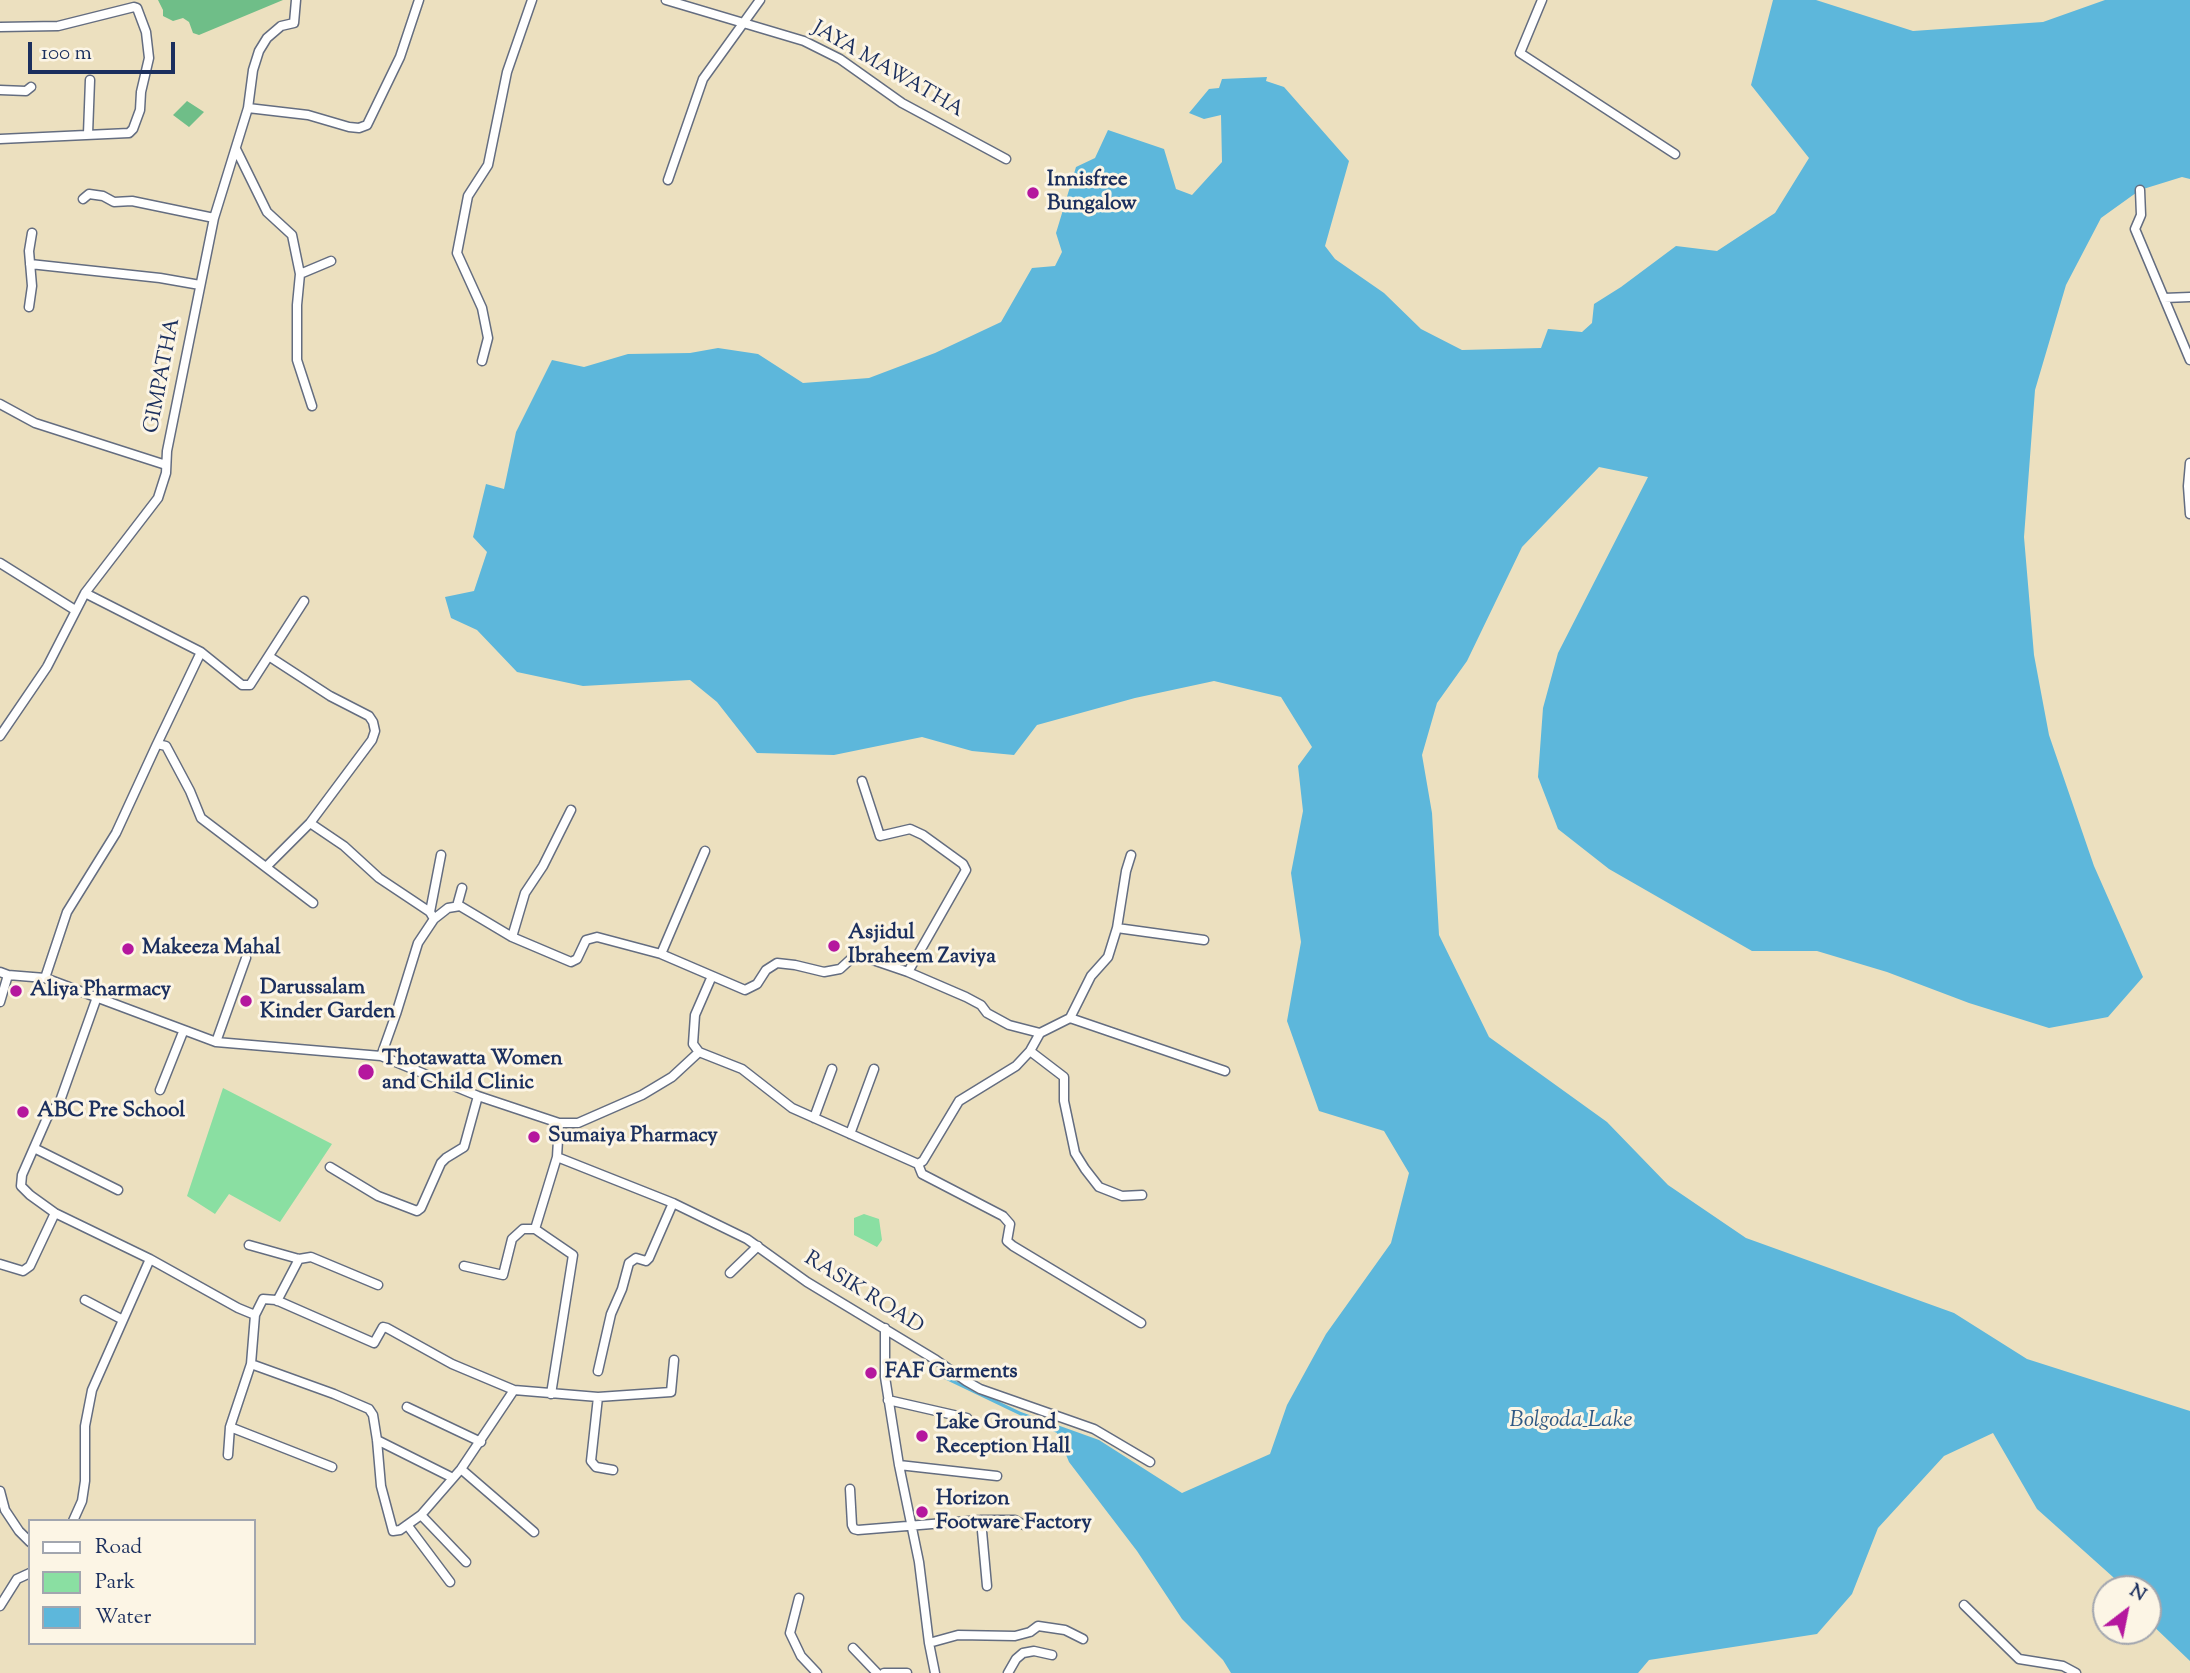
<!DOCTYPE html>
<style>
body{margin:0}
#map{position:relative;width:2190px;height:1673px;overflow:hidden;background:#ece0bf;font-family:"Sorts Mill Goudy",serif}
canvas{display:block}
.legend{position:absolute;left:28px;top:1519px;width:228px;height:126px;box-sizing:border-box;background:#fcf5e5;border:2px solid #a2a6af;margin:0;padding:9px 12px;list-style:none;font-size:21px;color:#1b2f5e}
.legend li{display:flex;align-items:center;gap:14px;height:35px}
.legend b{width:35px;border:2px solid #a2a6af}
.north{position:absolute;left:2092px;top:1575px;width:70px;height:70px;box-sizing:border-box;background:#fcf5e5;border:2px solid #a2a6af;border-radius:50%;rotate:32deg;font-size:19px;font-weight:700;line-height:28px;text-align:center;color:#1b2f5e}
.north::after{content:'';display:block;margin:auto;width:24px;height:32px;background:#b5179e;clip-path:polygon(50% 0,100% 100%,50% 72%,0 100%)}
.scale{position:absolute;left:28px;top:42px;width:147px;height:32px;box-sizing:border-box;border:4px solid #1b2f5e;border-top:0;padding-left:9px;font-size:21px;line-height:24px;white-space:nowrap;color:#1b2f5e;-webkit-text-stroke:5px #fcf5e5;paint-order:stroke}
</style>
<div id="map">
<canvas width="2190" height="1673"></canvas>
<ul class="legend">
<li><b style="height:9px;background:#fff"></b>Road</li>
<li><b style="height:19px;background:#8adfa2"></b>Park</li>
<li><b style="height:19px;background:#5db7db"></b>Water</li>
</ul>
<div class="north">N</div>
<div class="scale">100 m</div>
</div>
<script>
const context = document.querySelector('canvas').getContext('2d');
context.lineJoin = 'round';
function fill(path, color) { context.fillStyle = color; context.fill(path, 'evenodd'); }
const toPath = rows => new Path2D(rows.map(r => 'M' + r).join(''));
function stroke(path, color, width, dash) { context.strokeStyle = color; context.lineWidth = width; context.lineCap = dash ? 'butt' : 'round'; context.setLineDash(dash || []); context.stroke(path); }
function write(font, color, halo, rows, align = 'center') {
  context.font = font + ' "Sorts Mill Goudy",serif'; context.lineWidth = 6; context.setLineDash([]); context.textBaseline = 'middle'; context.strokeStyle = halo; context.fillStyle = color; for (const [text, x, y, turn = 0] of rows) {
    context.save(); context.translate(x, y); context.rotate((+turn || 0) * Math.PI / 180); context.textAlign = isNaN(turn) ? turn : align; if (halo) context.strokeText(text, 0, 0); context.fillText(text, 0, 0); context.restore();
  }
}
fill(toPath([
 [223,1088,332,1144,280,1222,229,1194,215,1214,187,1196],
 [864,1214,879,1219,882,1240,877,1247,854,1235,854,1218]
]), '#8adfa2');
fill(toPath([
 [158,0,283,0,199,35,193,33,189,22,183,18,173,21,163,16,163,10],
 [187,101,204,112,189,127,173,115]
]), '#6fbe88');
fill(toPath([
 [1773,0,1816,0,1913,31,2043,22,2105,0,2190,0,2190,179,2182,177,2140,190,2101,218,2066,285,2035,390,2024,537,2034,655,2049,735,2094,866,2143,977,2108,1017,2049,1028,1969,1003,1887,972,1817,951,1752,951,1609,869,1558,829,1538,777,1543,708,1558,653,1648,477,1599,467,1522,547,1467,661,1437,703,1422,755,1432,813,1439,935,1489,1037,1607,1122,1668,1185,1746,1238,1954,1313,2027,1359,2190,1411,2190,1661,2148,1621,2148,1589,2122,1589,2113,1577,2037,1509,1993,1433,1944,1456,1878,1528,1852,1594,1817,1634,1649,1660,1638,1673,1231,1673,1223,1660,1182,1619,1137,1551,1069,1462,1057,1433,938,1376,939,1373,1021,1412,1099,1440,1182,1493,1270,1454,1287,1405,1326,1334,1391,1243,1409,1173,1384,1131,1319,1111,1287,1021,1301,942,1291,873,1303,811,1298,766,1312,747,1281,697,1214,681,1135,698,1037,725,1014,755,972,751,922,737,834,755,757,753,717,702,690,680,583,686,517,672,477,630,451,618,445,597,474,591,487,552,473,537,486,484,504,489,516,432,552,360,584,367,628,354,690,353,718,348,758,354,803,383,869,378,935,353,1001,322,1032,268,1055,266,1062,252,1056,233,1076,167,1095,158,1108,130,1164,149,1176,189,1192,195,1222,162,1221,115,1204,119,1189,113,1209,89,1219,88,1222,79,1267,77,1266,81,1284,87,1349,161,1325,246,1335,259,1384,293,1421,329,1462,350,1541,348,1548,329,1582,332,1592,323,1594,304,1621,287,1676,246,1717,251,1775,213,1809,158,1751,85]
]), '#5db7db');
const minor = toPath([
 [666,0,804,41,840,59,902,103,1006,159],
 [1542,0,1520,53,1675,154],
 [0,27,58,26,134,7,137,8,146,32,149,58,141,92,140,110,133,129,129,133,0,139],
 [0,90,26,91,31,87],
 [248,108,308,115,349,127,359,128,367,125,400,57,419,0],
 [88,134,90,80],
 [236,149,267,212,292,235,300,274,297,305,297,360,312,406],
 [668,180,703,79,760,0],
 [2140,190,2141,215,2135,229,2190,360],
 [83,199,89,194,103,196,114,202,132,201,214,218],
 [30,264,160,278,200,285],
 [300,274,331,261],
 [2164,298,2190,297],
 [29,307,32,286,29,251,32,233],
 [482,361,488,338,482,308,457,253,468,196,488,165,507,72,532,0],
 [0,404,35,423,166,465],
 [2190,463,2188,486,2190,514],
 [0,563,75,610],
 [85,593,201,652,242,685,250,685,304,601],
 [0,736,47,667,85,593,158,498,166,473,167,451,214,218,248,108,253,70,259,51,267,38,281,26,294,23,296,0],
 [157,744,201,652],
 [862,781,880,836,910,829,923,835,963,864,966,870,908,972],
 [310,823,344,846,379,878,430,912,434,919],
 [266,867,310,823,372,740,375,731,373,722,369,716,330,696,270,657],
 [457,906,462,888],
 [430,912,441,855],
 [1117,928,1126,871,1131,855],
 [512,937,525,893,543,866,571,810],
 [661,954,705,851],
 [0,972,8,975,45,978,216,1042,381,1056,478,1096,559,1123,578,1123,642,1095,672,1077,699,1052,742,1069,792,1108,918,1164,923,1161,959,1101,1016,1066,1030,1051,1040,1033,1070,1018,1091,976,1108,957,1117,928,1204,940],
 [45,978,67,912,116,833,157,744,166,746,190,791,201,818,313,903],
 [0,1002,8,975],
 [1070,1018,1225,1071],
 [216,1042,246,958],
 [1030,1051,1064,1077,1064,1101,1075,1153,1085,1169,1099,1187,1122,1196,1142,1195],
 [699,1052,693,1044,695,1015,712,976],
 [381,1056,396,1014,418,943,434,919,448,908,460,906,512,937,571,962,577,959,586,940,597,937,661,954,745,990,757,984,766,970,777,963,795,965,824,972,840,969,852,958,867,958,908,972,966,997,981,1005,987,1013,1009,1025,1040,1033],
 [160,1090,183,1032],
 [814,1118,832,1069],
 [850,1134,874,1069],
 [34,1148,118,1190],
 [557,1157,673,1203,747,1239,807,1282,936,1360,966,1381,980,1389,1094,1429,1150,1462],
 [918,1164,922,1174,1003,1216,1010,1224,1007,1241,1013,1246,1141,1323],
 [330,1167,378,1196,417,1211,421,1208,441,1163,446,1158,464,1147,478,1096],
 [249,1245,299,1259,311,1257,378,1285],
 [150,1259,238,1308,255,1315,263,1299,276,1300,374,1343,383,1327,387,1328,452,1364,514,1390,598,1397,671,1392,674,1360],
 [0,1264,23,1271,30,1266,55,1213],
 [464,1266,503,1275,512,1239,523,1229,535,1229],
 [730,1273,758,1246],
 [85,1300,123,1320],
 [277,1301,299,1259],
 [885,1328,885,1377,899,1465,919,1562,929,1643,935,1673],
 [251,1364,334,1394,369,1409,373,1415,377,1440,381,1486,393,1531,400,1530,421,1515,461,1469,514,1390],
 [598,1371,611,1314,622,1289,629,1263,636,1258,646,1261,649,1258,673,1203],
 [551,1394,573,1255,535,1229,557,1157,559,1123],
 [598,1397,591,1461,596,1467,613,1470],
 [888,1400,967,1418],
 [407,1407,481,1442],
 [230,1427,332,1467],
 [377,1440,453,1478],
 [228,1455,230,1427,251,1364,255,1315],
 [899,1465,997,1476],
 [461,1469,534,1532],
 [850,1489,852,1525,854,1529,858,1530,981,1520,1015,1520,1024,1525],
 [0,1491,5,1510,19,1531,30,1542],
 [421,1515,466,1562],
 [981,1520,987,1586],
 [73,1521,82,1501,85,1481,85,1426,92,1390,150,1259,55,1213,30,1195,21,1186,22,1175,47,1118,60,1101,97,997],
 [408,1526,450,1582],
 [799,1598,790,1633,801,1656,817,1673],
 [1964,1605,2019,1659,2063,1666,2076,1673],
 [0,1606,17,1579,30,1573],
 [929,1643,958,1635,1015,1636,1030,1632,1038,1626,1065,1630,1083,1639],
 [853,1648,877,1673],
 [884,1673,907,1673],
 [1008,1673,1016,1659,1023,1653,1034,1651,1052,1655]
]);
stroke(minor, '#646d80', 11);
stroke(minor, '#fff', 8);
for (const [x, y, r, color] of [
 [1033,193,7,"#b5179e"],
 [834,946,7,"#b5179e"],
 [128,949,7,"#b5179e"],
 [16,991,7,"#b5179e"],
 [246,1001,7,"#b5179e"],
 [366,1072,9,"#b5179e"],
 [23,1112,7,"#b5179e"],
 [534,1137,7,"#b5179e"],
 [871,1373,7,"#b5179e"],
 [922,1436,7,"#b5179e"],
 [922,1512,7,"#b5179e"]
]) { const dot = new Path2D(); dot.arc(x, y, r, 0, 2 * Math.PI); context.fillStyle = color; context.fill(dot); stroke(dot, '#fcf5e5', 2.5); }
write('21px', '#1b2f5e', '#fcf5e5', [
 ["JAYA MAWATHA",887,71,30],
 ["GIMPATHA",164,376,-79],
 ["RASIK ROAD",863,1294,32]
]);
write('bold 21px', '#1b2f5e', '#fcf5e5', [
 ["Innisfree",1047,181],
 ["Bungalow",1047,205],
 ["Asjidul",848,934],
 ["Ibraheem Zaviya",848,958],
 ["Makeeza Mahal",142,949],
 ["Darussalam",260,989],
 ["Kinder Garden",260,1013],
 ["Aliya Pharmacy",30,991],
 ["Thotawatta Women",382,1060],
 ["and Child Clinic",382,1084],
 ["ABC Pre School",37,1112],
 ["Sumaiya Pharmacy",548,1137],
 ["FAF Garments",885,1373],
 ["Lake Ground",936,1424],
 ["Reception Hall",936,1448],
 ["Horizon",936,1500],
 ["Footware Factory",936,1524]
], 'left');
write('italic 23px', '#2f5884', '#fcf5e5', [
 ["Bolgoda_Lake",1571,1422]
]);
</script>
